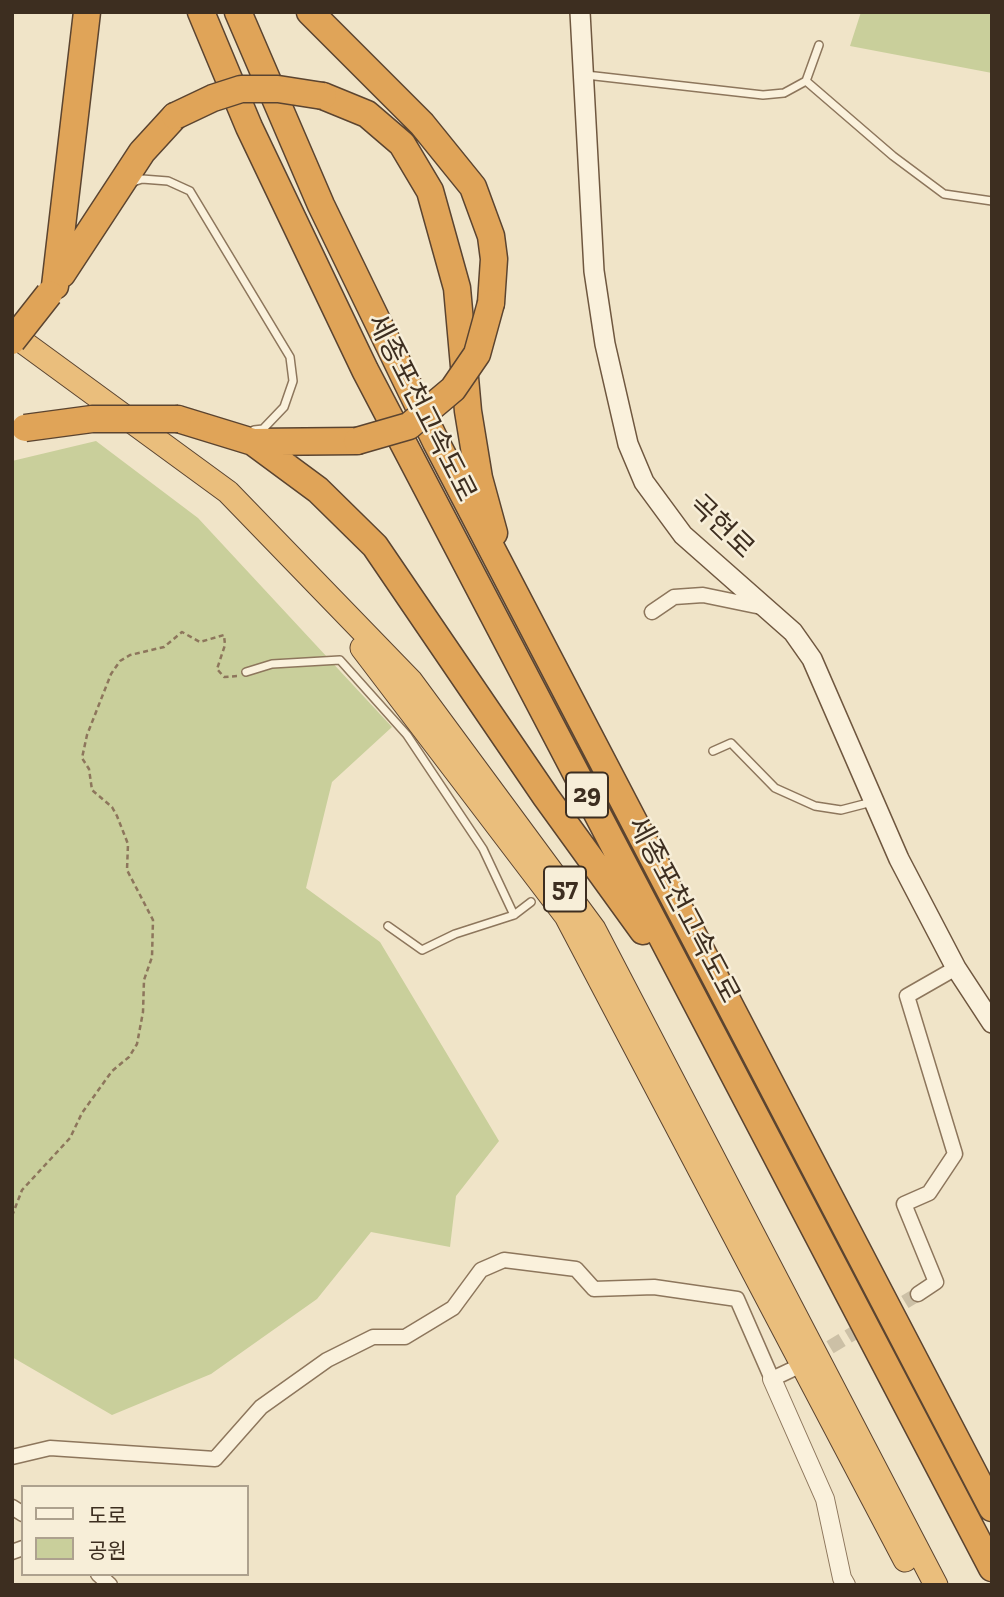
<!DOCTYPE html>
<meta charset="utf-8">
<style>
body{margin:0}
#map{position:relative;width:1004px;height:1597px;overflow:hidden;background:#f0e4c8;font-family:"Zilla Slab","Noto Sans KR",serif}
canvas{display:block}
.frame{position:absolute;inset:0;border:14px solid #3d2e20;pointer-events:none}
.legend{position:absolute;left:21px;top:1485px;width:228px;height:91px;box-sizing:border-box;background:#f7eed8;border:2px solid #ada18e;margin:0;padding:9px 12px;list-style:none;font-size:21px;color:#3d2e20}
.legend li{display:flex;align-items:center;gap:14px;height:35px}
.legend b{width:35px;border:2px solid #ada18e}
</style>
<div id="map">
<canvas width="1004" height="1597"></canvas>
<div class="frame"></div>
<ul class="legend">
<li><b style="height:9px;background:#faf1dc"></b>도로</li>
<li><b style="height:19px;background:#c9cf9b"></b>공원</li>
</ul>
</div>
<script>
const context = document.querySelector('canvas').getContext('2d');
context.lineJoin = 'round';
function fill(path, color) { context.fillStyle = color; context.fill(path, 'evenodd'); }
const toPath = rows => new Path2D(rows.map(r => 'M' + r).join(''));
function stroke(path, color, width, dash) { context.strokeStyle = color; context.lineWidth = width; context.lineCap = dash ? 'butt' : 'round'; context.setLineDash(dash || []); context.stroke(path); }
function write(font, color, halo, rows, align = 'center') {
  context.font = font + ' "Zilla Slab","Noto Sans KR",serif'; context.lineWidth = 5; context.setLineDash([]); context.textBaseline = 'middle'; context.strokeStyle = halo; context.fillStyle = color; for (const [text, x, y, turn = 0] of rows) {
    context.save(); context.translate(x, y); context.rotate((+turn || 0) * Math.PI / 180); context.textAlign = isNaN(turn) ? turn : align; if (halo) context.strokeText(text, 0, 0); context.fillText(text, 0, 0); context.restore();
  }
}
fill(toPath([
 [861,12,992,12,992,73,850,46],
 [96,441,198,518,392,727,332,782,306,888,380,942,499,1141,456,1196,450,1247,371,1232,317,1299,211,1374,112,1415,12,1357,12,461]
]), '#c9cf9b');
stroke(toPath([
 [887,1313,918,1294],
 [812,1358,869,1324]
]), '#ccc0a6', 14, [14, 7]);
const service = toPath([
 [586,75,763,95,784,93,806,81,819,45],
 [806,81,893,156,944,194,992,201],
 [133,182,142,179,168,181,190,191,290,357,293,381,284,407,263,429,254,430],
 [246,672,272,664,340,660,407,735,483,849,514,915,531,902],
 [713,751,731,743,775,788,815,806,841,810,872,802],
 [388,926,422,950,455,934,514,915]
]);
const minor = toPath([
 [652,612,674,597,703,595,766,608],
 [918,1294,936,1282,904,1204,929,1193,955,1154,907,996,956,968],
 [12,1457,50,1448,215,1459,261,1407,327,1360,373,1337,405,1337,453,1308,481,1270,504,1260,576,1269,594,1289,654,1287,737,1299,772,1379,791,1370],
 [12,1507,23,1514],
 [12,1552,23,1548],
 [98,1574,110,1585]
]);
const tertiary = toPath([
 [772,1379,825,1499,842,1578,846,1585]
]);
const secondary = toPath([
 [580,12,594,271,605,344,628,444,644,482,683,535,793,632,812,659,899,859,956,968,992,1023]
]);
const trunk = toPath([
 [12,334,228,492,411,681,594,929,936,1585],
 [362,648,566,916,905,1560]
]);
const motorway = toPath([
 [201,12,249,127,365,370,992,1568],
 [238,12,321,205,436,442,992,1508],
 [310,12,422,124,473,187,491,236,494,259,491,303],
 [323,96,367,114,402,144,430,191,457,288,468,411,479,478,494,533],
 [62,274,142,152,175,116],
 [55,286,87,12],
 [178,419,253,442,318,490,375,546,546,797,643,931],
 [253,442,357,441]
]);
stroke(service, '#8d765c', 10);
stroke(minor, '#8d765c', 17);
stroke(tertiary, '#8d765c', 20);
stroke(secondary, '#6f573f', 22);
stroke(trunk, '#5b4430', 25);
stroke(motorway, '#5b4430', 29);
stroke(toPath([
 [12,1216,22,1190,70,1138,82,1113,112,1071,129,1057,137,1044,143,1012,144,980,152,957,153,920,127,870,128,844,117,816,112,807,92,790,89,769,82,758,87,735,111,674,120,661,130,655,164,647,182,632,200,642,224,635,225,645,217,669,224,677,237,676]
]), '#8d765c', 2.5, [5, 3.5]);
stroke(service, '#faf1dc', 7);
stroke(minor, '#faf1dc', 14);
stroke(tertiary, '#faf1dc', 18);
stroke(secondary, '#faf1dc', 19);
stroke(trunk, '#eabe7c', 23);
stroke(motorway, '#e0a458', 26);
const motorwayBridge = toPath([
 [175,116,213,98,241,89,278,89,323,96],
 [12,341,49,294],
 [25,428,92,419,178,419],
 [357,441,409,426,453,389,477,354,491,303]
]);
stroke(motorwayBridge, '#5b4430', 29, []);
stroke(motorwayBridge, '#e0a458', 26);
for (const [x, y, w] of [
 [587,795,42],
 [565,889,42]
]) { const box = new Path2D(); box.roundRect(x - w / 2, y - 22.5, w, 45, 5); context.fillStyle = '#f7eed8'; context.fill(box); stroke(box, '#3d2e20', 2); }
write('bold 26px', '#3d2e20', null, [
 ["29",587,795],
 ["57",565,889]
]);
write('28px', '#3d2e20', '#f7eed8', [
 ["세종포천고속도로",421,408,63],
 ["곡현로",721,527,44],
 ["세종포천고속도로",683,910,62]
]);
</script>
